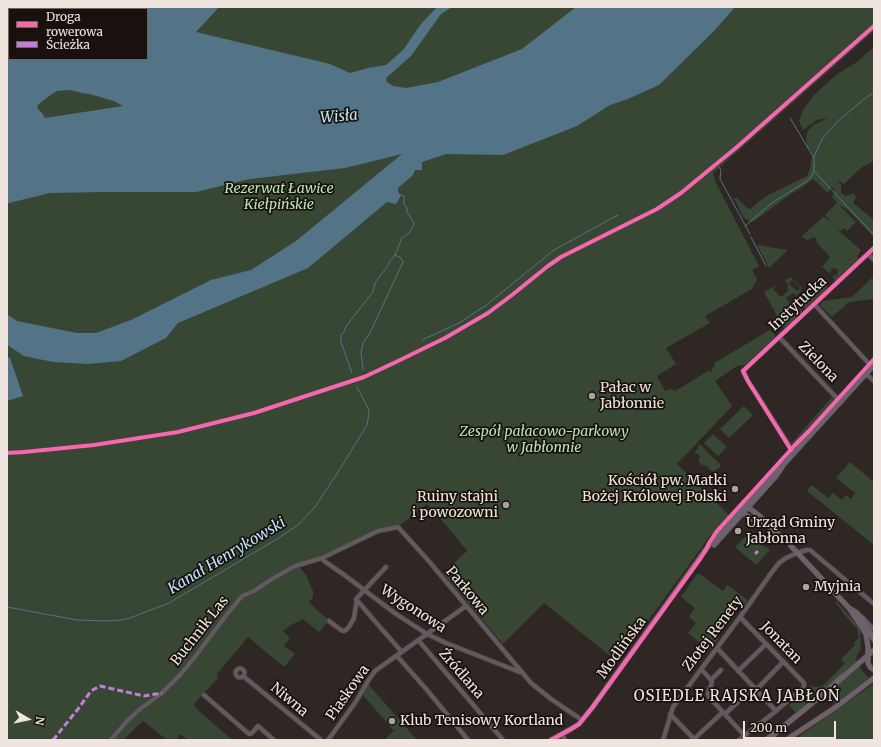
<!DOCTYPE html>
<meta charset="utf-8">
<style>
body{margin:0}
#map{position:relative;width:881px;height:747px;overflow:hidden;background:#2f2723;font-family:Merriweather,serif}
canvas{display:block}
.frame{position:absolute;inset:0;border:8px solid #efe4de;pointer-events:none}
.legend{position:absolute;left:8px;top:8px;width:140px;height:52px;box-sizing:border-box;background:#18110d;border:1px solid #6e6561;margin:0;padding:5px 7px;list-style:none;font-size:12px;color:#efe4de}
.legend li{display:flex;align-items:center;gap:8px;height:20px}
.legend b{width:20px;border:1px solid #6e6561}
.north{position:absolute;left:8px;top:699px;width:40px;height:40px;-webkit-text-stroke:3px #18110d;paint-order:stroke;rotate:99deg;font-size:11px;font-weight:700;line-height:16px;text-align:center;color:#efe4de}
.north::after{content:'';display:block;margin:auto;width:14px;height:18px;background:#efe4de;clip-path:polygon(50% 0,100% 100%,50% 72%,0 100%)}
.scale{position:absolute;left:743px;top:721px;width:93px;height:18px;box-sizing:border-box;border:2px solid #efe4de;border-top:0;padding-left:5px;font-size:12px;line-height:14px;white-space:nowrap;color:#efe4de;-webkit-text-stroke:3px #18110d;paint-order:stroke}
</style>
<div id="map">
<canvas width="881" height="747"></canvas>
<div class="frame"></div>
<ul class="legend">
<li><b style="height:5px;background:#f766af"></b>Droga rowerowa</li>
<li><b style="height:5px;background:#c07fdc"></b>Ścieżka</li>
</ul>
<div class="north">N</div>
<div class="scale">200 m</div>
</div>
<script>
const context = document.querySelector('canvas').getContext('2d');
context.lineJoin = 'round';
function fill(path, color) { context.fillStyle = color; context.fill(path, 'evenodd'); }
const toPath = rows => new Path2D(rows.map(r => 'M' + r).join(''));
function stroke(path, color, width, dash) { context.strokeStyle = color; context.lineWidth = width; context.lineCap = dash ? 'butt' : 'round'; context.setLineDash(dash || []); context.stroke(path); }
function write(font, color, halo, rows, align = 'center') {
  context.font = font + ' Merriweather,serif'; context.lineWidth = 3.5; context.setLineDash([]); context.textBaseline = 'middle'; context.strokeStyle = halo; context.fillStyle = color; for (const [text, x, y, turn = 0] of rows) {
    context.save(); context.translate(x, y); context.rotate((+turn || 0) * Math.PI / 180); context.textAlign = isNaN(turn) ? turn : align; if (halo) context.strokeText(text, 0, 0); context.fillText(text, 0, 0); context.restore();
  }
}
fill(toPath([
 [7,7,874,7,874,31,713,173,716,183,759,266,752,270,757,279,752,289,705,316,710,323,666,348,676,364,657,376,658,378,665,391,670,389,674,390,675,391,708,371,713,372,711,369,715,366,714,363,770,330,775,335,775,338,745,365,737,366,715,381,732,406,677,464,730,516,717,529,712,536,710,536,618,662,544,603,503,644,443,573,467,551,452,532,427,504,399,526,378,530,345,545,320,557,303,563,300,568,306,575,313,591,313,597,309,602,318,611,329,620,319,632,303,619,293,624,283,631,290,638,284,646,295,654,284,667,248,637,217,674,218,678,194,704,196,708,232,740,188,740,180,734,176,740,167,740,143,721,123,740,7,740],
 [9,9,147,9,147,59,9,59],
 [874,47,874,161,862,167,844,184,837,180,841,185,841,193,846,196,854,193,856,197,853,203,874,220,874,235,872,235,848,210,839,205,856,222,847,231,844,228,840,231,833,224,839,231,861,250,857,257,859,259,857,261,836,281,833,278,833,277,834,274,836,276,838,274,837,272,838,270,836,268,835,270,833,268,830,270,832,272,829,273,822,267,830,257,816,242,817,239,814,237,808,240,801,237,824,216,826,219,830,221,825,215,837,203,832,197,835,189,831,187,828,193,813,179,804,186,788,196,754,221,751,222,743,217,734,198,737,198,747,208,751,209,757,203,768,195,807,176,810,169,812,156,811,150,807,148,806,139,807,132,813,125,828,118,817,120,803,130,799,121,803,110,814,95,836,75,857,62],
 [757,245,788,250,769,268],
 [790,277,793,279,789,284,797,291,800,288,794,281,792,282,794,280,801,287,801,291,796,296,793,293,786,298,791,305,787,309,791,313,799,306,801,307,800,309,802,311,802,312,784,329,764,292,777,285,773,289,781,297,789,290,787,287,789,285,785,281],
 [872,278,874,279,874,299,849,302,832,317,820,305,823,301,852,297],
 [827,279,829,282,826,286,828,288,807,308,805,308,803,307,801,304,802,302],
 [832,397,836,400,792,447,790,445],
 [744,406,753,415,729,438,720,429],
 [713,434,727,447,718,456,704,443],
 [698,446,699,445,702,446,707,452,720,464,720,467,715,471,714,472,711,471,707,466,702,465,698,460,700,457,699,455,694,453,697,450],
 [850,462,874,482,874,545,807,491,812,485,828,498,833,493,842,500,846,495,851,499,855,493,836,478],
 [749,533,756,542,768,548,770,550,756,565,735,547],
 [698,573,723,591,727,585,748,600,743,607,739,608,734,615,732,615,717,634,717,635,719,638,710,650,688,633,696,623,689,617,695,608,681,597],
 [835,601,836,601,848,614,860,630,861,649,856,657,857,662,797,714,789,705,811,686,816,687,822,686,825,684,845,663,841,659,855,645,854,643,859,638,857,629,842,612,842,611,835,602],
 [859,666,864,673,869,678,837,702,835,703,831,703,827,697,830,691],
 [368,684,417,740,388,740,386,738,394,731,362,694],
 [873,684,874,684,874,740,794,740]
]), '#374733');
fill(toPath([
 [26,7,219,7,196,32,330,64,350,73,368,68,386,65,403,50,421,24,437,7,452,7,441,14,411,56,386,78,387,82,393,86,406,88,438,82,522,49,576,7,735,7,714,31,659,85,628,99,610,105,577,126,503,155,446,154,422,162,422,170,415,170,413,175,398,188,398,192,401,195,396,204,387,202,308,268,178,323,166,338,121,361,88,364,53,362,24,356,7,345,7,314,17,321,77,333,96,333,131,320,211,280,251,270,296,241,402,154,345,168,250,179,196,192,106,192,50,193,9,203,7,204,7,11,9,11,9,59,147,59,147,9,18,9],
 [71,90,82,93,89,94,114,101,123,106,45,118,42,113,37,108,38,105,49,96,57,91],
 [7,357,10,358,23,396,7,401]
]), '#527486');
stroke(toPath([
 [790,118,814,158,814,171,874,235],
 [814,157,822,139,838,121,863,100,874,92],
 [719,167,721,170,720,179,750,234],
 [745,226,772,203,807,181,811,177,814,171],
 [751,237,766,266],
 [422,340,459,323,485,306,554,250,618,215],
 [363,370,361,352,363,343,370,333,403,262,401,258,395,255],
 [352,373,341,342,341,335,344,332,346,326,373,292,375,283,387,267,390,261,395,255,402,238,409,233,414,224,413,221,407,212,407,208,404,204,404,196,401,195],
 [7,607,77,620,104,621,122,620,130,618,169,603,277,539,298,525,315,507,340,469,367,425,369,413,369,410,357,387],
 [762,740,819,695,842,673]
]), '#527486', 1);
const minor = toPath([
 [868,254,874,260],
 [814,304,872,367],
 [779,337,832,393,841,402],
 [866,374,874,381],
 [794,453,748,381,743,371,874,248],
 [322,558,324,561,343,574,396,614,427,634,446,643,522,673],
 [356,599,379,626,402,652],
 [862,617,874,630],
 [329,621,341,630,344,631,347,629,349,627,354,618,357,598,386,567],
 [419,641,503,740],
 [717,648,776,711],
 [397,656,427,690,468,740],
 '235.5 673a4.5 4.5 0 1 1 9 0a4.5 4.5 0 1 1-9 0Z',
 [701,669,712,681,711,686,709,690,708,694,709,697,745,736],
 [738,671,766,644],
 [243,676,321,740],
 [711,680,721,670],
 [756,690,783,662],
 [204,695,249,734,252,733,258,726,274,740],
 [670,714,695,740],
 [725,714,754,687],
 [562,734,565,740],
 [694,739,723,712],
 [111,740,115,735,128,720,140,709,162,693,180,675,194,658,228,613,242,596,254,591,272,579,295,566,322,558,378,531,398,527,427,559,531,683,551,699,582,720],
 [328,740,355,703,368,681,375,671,466,606],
 [663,740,673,707,740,617,772,572,779,563,786,558,797,553,807,550,810,550,874,604],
 [739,740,776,711,804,687,804,683,740,617]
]);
const major = toPath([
 [746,507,748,507,762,518,766,524],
 [743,513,757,522,766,524,782,537,786,538,790,542,791,546,849,608,866,634,868,647,868,663,870,667,874,670],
 [714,545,776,476,784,464,874,365],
 [851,609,857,613,863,621,874,640],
 [551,740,571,729,579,724,592,708,709,545,721,530,750,499,773,473,784,464],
 [767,740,827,691,874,650],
 [786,740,833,709,874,678]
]);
stroke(minor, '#49423e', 5.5);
stroke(major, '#49423e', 6);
stroke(minor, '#625a61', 4);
stroke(major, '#6d626b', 5);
stroke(toPath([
 [757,553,756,553,758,551],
 [53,740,78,709,91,691,100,686,144,696,162,693]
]), '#c07fdc', 3, [6, 3]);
stroke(toPath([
 [791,450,748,381,743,371,874,248],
 [7,453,24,452,94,445,178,432,254,413,364,377,396,362,445,338,488,313,512,295,548,266,561,257,657,209,681,193,737,147,874,26],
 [551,740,571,729,579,724,592,708,700,559,707,548,709,543,717,531,795,445,808,432,874,359]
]), '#f766af', 4);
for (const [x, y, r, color] of [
 [592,396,4,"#aca29d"],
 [735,489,4,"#aca29d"],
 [506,505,4,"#aca29d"],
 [738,531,4,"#aca29d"],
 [806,587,4,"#aca29d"],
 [392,721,4,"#aca29d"]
]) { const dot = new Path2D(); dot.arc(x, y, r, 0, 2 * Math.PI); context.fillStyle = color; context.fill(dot); stroke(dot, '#18110d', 1.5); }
write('italic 14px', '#b9e7b4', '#18110d', [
 ["Rezerwat Ławice",279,189],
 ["Kiełpińskie",279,205],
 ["Zespół pałacowo-parkowy",544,432],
 ["w Jabłonnie",544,448]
]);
write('14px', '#efe4de', '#18110d', [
 ["Instytucka",798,304,-43],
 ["Zielona",818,362,46],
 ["Parkowa",467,591,50],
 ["Wygonowa",413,609,33],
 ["Buchnik Las",200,631,-52],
 ["Złotej Renety",713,634,-53],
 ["Jonatan",781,643,46],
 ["Modlińska",622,648,-54],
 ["Źródlana",461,674,49],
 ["Piaskowa",348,693,-55],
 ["Niwna",289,700,40]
]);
write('14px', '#efe4de', '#18110d', [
 ["Pałac w",600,388],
 ["Jabłonnie",600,404],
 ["Kościół pw. Matki",727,481,"right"],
 ["Bożej Królowej Polski",727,497,"right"],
 ["Ruiny stajni",498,497,"right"],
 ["i powozowni",498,513,"right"],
 ["Urząd Gminy",746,523],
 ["Jabłonna",746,539],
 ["Myjnia",814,587],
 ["Klub Tenisowy Kortland",400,721]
], 'left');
write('italic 15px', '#bee5f9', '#18110d', [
 ["Wisła",339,117,-5],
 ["Kanał Henrykowski",227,556,-31]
]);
context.letterSpacing = '1px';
write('15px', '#efe4de', '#18110d', [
 ["OSIEDLE RAJSKA JABŁOŃ",737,697]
]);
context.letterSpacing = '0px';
</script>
